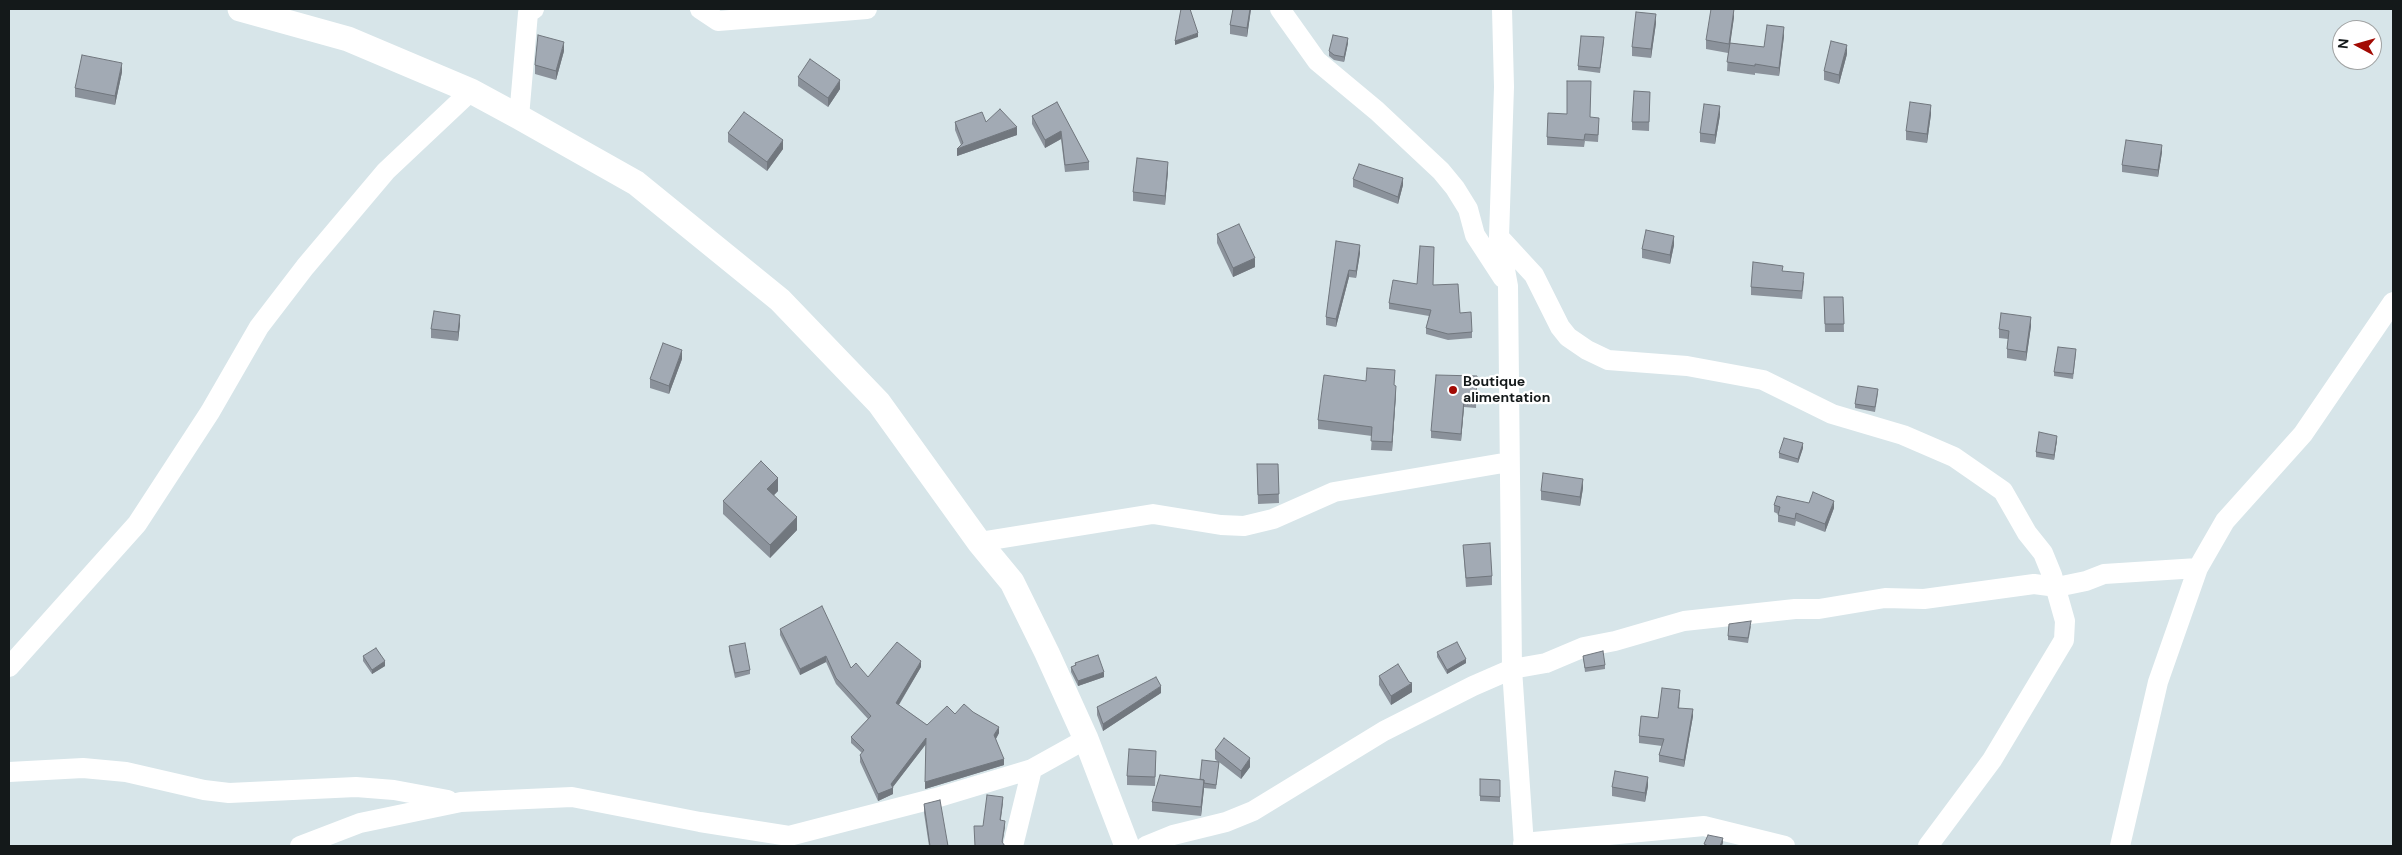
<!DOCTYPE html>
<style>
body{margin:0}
#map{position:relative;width:2402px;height:855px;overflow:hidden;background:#d7e5e9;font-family:"DM Sans",sans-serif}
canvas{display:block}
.frame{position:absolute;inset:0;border:10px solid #14191a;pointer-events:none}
.north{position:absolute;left:2332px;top:20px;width:50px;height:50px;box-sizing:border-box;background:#fff;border:1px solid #a1a3a3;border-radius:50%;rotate:276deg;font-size:14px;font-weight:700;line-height:20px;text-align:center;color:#14191a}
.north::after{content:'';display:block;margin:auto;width:18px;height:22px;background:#a20a03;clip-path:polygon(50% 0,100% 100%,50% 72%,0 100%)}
</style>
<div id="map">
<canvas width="2402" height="855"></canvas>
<div class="frame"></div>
<div class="north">N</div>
</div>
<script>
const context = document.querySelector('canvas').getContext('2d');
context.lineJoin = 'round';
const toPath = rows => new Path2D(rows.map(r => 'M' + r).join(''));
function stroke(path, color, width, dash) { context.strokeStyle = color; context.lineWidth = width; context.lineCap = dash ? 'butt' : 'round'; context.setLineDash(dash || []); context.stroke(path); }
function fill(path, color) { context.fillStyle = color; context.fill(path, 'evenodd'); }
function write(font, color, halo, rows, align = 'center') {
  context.font = font + ' "DM Sans",sans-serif'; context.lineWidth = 4.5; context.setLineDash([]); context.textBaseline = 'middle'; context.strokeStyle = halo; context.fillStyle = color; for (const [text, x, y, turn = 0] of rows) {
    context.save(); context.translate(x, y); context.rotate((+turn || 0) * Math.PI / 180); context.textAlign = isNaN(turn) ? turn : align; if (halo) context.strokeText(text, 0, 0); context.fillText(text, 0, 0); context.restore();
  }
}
stroke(toPath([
 [700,9,718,21,867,9],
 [1280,9,1317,61,1377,111,1441,171,1455,188,1468,209,1475,235,1503,278],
 [1502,9,1504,87,1499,237,1508,286,1512,669,1524,846],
 [519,117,528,13,534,9],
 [1499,237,1534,275,1560,327,1568,337,1587,350,1608,360,1687,366,1763,380,1832,414,1903,435,1954,457,2003,491,2027,533,2043,553,2052,575,2065,621,2064,640,1992,760,1928,846],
 [979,542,1153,514,1221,525,1244,526,1273,519,1334,492,1509,462],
 [9,667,137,524,210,412,259,327,305,267,386,171,471,91],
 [9,772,83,768,126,772,204,790,229,793,356,787,394,790,448,800],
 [1523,843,1704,826,1785,846],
 [300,846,360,823,461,802,572,797,700,822,789,836,936,798,1032,769,1086,739],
 [1013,846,1032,769],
 [1146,846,1173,835,1226,822,1253,811,1384,731,1473,686,1512,669,1546,663,1584,647,1615,641,1684,621,1795,609,1819,609,1885,598,1924,599,2034,584,2057,587,2086,581,2104,574,2198,568],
 [2120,846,2158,682,2198,568,2225,521,2303,434,2393,302]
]), '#fff', 20);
stroke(toPath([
 [240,9,348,39,471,91,519,117,636,183,780,300,879,403,979,542,1012,582,1047,653,1086,739,1127,846]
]), '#fff', 25);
fill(toPath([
 [1251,9,1247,37,1230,34,1230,25],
 [1734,17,1730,43,1764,47,1784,36,1779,76,1755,73,1755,75,1727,71,1728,53,1706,49,1706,40],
 [1656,23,1651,58,1632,56,1632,47],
 [1604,41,1600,73,1578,70,1578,66],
 [1348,43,1344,62,1334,60,1329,56,1329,51],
 [564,51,556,80,535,74,535,65],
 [1847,54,1839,84,1824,80,1824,71],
 [122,72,115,105,75,97,75,88],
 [798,77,840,89,828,107,798,86],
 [1650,92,1649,131,1632,130,1632,122],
 [1057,102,1089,162,1089,170,1065,172,1061,139,1045,148,1032,124,1032,116],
 [1931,114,1927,143,1906,140,1906,131],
 [1720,115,1715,144,1700,142,1700,133],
 [1590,117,1599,125,1598,142,1585,141,1584,147,1547,145,1547,137],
 [955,122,986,122,1017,135,957,156,961,145,955,130],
 [728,133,783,149,767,171,728,142],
 [2162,152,2158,177,2122,172,2122,165],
 [1168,171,1165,205,1133,201,1133,192],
 [1353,179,1403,185,1398,204,1353,187],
 [1217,234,1255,267,1233,277,1217,243],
 [1336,241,1360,253,1356,278,1349,277,1336,327,1326,325,1326,317],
 [1674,245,1670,264,1642,258,1642,249],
 [1783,271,1804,281,1802,299,1751,295,1751,287],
 [1417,284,1433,285,1460,313,1472,332,1472,338,1448,340,1426,334,1426,328,1429,316,1389,309,1389,303],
 [1824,297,1843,297,1844,332,1825,332],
 [460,324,458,341,431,338,431,329],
 [2031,326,2026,361,2007,358,2007,349,2008,339,1999,338,1999,329],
 [2076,353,2073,379,2054,376,2054,372],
 [682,359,669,394,650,388,650,379],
 [1477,376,1476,408,1464,407,1461,441,1431,438,1431,431],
 [1394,385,1396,394,1392,451,1371,450,1372,436,1318,429,1318,420],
 [1878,393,1875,412,1855,408,1855,404],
 [2057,440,2054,460,2036,457,2036,452],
 [1803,448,1798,463,1779,458,1779,453],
 [1257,464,1278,464,1279,503,1258,504],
 [1583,488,1580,506,1541,500,1541,491],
 [778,491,774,495,797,530,770,558,723,514,723,501],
 [1774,505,1834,508,1825,532,1796,521,1795,526,1778,522,1778,514,1774,512],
 [1463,545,1492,576,1492,585,1466,587],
 [1751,626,1748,643,1728,640,1728,636],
 [780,629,868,677,921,667,899,705,927,725,955,714,999,733,996,739,1004,765,925,789,926,744,893,787,893,794,878,801,860,762,860,755,862,753,851,743,851,737,868,719,836,684,826,662,800,675,780,635],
 [729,646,750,670,750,674,735,678,729,651],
 [1437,652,1466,663,1447,674,1437,657],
 [363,656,385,666,372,674,363,661],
 [1583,656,1605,665,1605,669,1585,672],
 [1075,663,1104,677,1078,686,1071,672,1071,667,1075,666],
 [1379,676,1412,692,1391,705,1379,685],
 [1161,693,1103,731,1097,715,1097,707],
 [1680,696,1679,708,1693,716,1684,767,1659,762,1659,755,1662,746,1639,743,1639,736],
 [1215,750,1250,767,1241,779,1219,762,1216,789,1204,788,1201,816,1152,811,1152,802,1200,779,1218,762,1215,759],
 [1156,760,1155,786,1127,785,1127,776],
 [1480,779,1500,780,1500,802,1480,801],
 [1648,786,1645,802,1612,796,1612,787],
 [924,804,948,846,929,846,924,813]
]), '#8b929b');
fill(toPath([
 [1250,9,1251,9,1247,37,1247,28],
 [1734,9,1734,17,1729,53,1729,44],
 [1656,14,1656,23,1651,58,1651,49],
 [1784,27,1784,36,1779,76,1779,68],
 [1198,33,1198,37,1175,45,1175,41],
 [1348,38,1348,43,1344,62,1344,57],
 [564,42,564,51,556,80,556,71],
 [1847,45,1847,54,1839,84,1839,75],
 [122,63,122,72,115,105,115,96],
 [840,80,840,89,828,107,828,98],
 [1931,105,1931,114,1927,143,1927,134],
 [1720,106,1720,115,1715,144,1715,135],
 [1017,127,1017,135,957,156,957,149],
 [1061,131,1061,139,1045,148,1045,140],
 [783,140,783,149,767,171,767,162],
 [2162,145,2162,152,2158,177,2158,170],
 [1168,162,1168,171,1165,205,1165,196],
 [1403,178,1403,185,1398,204,1398,197],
 [1674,236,1674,245,1670,264,1670,255],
 [1360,245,1360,253,1356,278,1356,271],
 [1255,258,1255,267,1233,277,1233,268],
 [1349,270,1349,277,1336,327,1336,319],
 [460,315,460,324,458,341,458,332],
 [2031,317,2031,326,2026,361,2026,352],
 [682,350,682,359,669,394,669,386],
 [1396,386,1396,394,1392,451,1392,442],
 [1464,400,1464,407,1461,441,1461,434],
 [2057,436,2057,440,2054,460,2054,455],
 [1803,443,1803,448,1798,463,1798,459],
 [778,478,778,491,767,502,767,489],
 [1583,479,1583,488,1580,506,1580,497],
 [1834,501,1834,508,1825,532,1825,524],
 [797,517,797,530,770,558,770,545],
 [826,656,826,662,800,675,800,669],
 [1466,659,1466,663,1447,674,1447,670],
 [385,661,385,666,372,674,372,670],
 [921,661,921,667,896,709,896,703],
 [1104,672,1104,677,1078,686,1078,681],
 [1412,683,1412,692,1391,705,1391,696],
 [1161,686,1161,693,1103,731,1103,724],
 [1693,709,1693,716,1684,767,1684,760],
 [999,727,999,733,994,742,994,735],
 [926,738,926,744,892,788,893,788,893,794,878,801,878,794,891,784],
 [1250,758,1250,767,1241,779,1241,771],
 [1004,759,1004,765,925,789,925,782],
 [1648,777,1648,786,1645,802,1645,793],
 [1204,780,1204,789,1201,816,1201,807],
 [1003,797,1003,803,1000,826,1000,820],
 [1005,821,1005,827,1002,846,1002,842],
 [1723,838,1723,843,1722,846,1720,846]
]), '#71777e');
const building = toPath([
 [1181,9,1190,9,1198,33,1175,41,1181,9],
 [1233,9,1250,9,1247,28,1230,25,1233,9],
 [1711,9,1734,9,1729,44,1706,40,1711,9],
 [1636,12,1656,14,1651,49,1632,47,1636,12],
 [1767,25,1784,27,1779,68,1755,64,1755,66,1727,62,1730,43,1764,47,1767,25],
 [538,35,564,42,556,71,535,65,538,35],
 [1333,35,1348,38,1344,57,1334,55,1329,51,1333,35],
 [1581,36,1604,37,1600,68,1578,66,1581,36],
 [1831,41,1847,45,1839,75,1824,71,1831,41],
 [82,55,122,63,115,96,75,88,82,55],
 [810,59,840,80,828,98,798,77,810,59],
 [1567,81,1591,81,1590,117,1599,118,1598,135,1585,134,1584,140,1547,137,1548,113,1567,114,1567,81],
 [1634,91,1650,92,1649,122,1632,122,1634,91],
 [1057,102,1089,162,1065,165,1061,131,1045,140,1032,116,1057,102],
 [1910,102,1931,105,1927,134,1906,131,1910,102],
 [1704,104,1720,106,1715,135,1700,133,1704,104],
 [1000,109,1017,127,957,149,963,143,955,122,982,112,986,122,1000,109],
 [744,112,783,140,767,162,728,133,744,112],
 [2126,140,2162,145,2158,170,2122,165,2126,140],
 [1137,158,1168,162,1165,196,1133,192,1137,158],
 [1359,164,1403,178,1398,197,1353,179,1359,164],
 [1239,224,1255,258,1233,268,1217,234,1239,224],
 [1646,230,1674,236,1670,255,1642,249,1646,230],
 [1336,241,1360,245,1356,271,1349,270,1336,319,1326,317,1336,241],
 [1420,246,1434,247,1433,285,1458,284,1460,313,1471,312,1472,332,1448,334,1426,328,1431,310,1389,303,1393,280,1417,284,1420,246],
 [1753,262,1783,266,1782,271,1804,273,1802,291,1751,287,1753,262],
 [1824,297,1843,297,1844,324,1825,324,1824,297],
 [434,311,460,315,458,332,431,329,434,311],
 [2001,313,2031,317,2026,352,2007,349,2009,331,1999,329,2001,313],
 [663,343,682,350,669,386,650,379,663,343],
 [2058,347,2076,349,2073,374,2054,372,2058,347],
 [1367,368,1395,370,1394,385,1396,386,1392,442,1371,441,1372,427,1318,420,1324,375,1366,381,1367,368],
 [1436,375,1477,376,1476,401,1464,400,1461,434,1431,431,1436,375],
 [1858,386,1878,389,1875,407,1855,404,1858,386],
 [2039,432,2057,436,2054,455,2036,452,2039,432],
 [1784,438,1803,443,1798,459,1779,453,1784,438],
 [761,461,778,478,767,489,797,517,770,545,723,501,761,461],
 [1257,464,1278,464,1279,494,1258,495,1257,464],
 [1543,473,1583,479,1580,497,1541,491,1543,473],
 [1813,492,1834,501,1825,524,1796,513,1795,519,1778,515,1780,507,1774,505,1777,496,1809,503,1813,492],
 [1490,543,1492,576,1466,578,1463,545,1490,543],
 [822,606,851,668,856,663,868,677,897,642,921,661,896,703,927,725,947,706,955,714,964,704,973,712,999,727,994,735,1004,759,925,782,926,738,891,784,893,788,878,794,860,755,864,750,851,737,871,716,836,678,826,656,800,669,780,629,822,606],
 [1751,621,1748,638,1728,636,1729,624,1751,621],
 [1457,642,1466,659,1447,670,1437,652,1457,642],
 [745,643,750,670,735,673,729,646,745,643],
 [376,648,385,661,372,670,363,656,376,648],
 [1603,651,1605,665,1585,668,1583,656,1603,651],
 [1098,655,1104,672,1078,681,1071,667,1076,665,1075,663,1098,655],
 [1398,664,1409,682,1412,683,1391,696,1379,676,1398,664],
 [1156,677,1161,686,1103,724,1097,707,1156,677],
 [1662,688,1680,690,1678,708,1693,709,1684,760,1659,755,1664,739,1639,736,1641,716,1658,718,1662,688],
 [1224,738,1250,758,1241,771,1215,750,1224,738],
 [1129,749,1156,751,1155,777,1127,776,1129,749],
 [1202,760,1219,762,1216,785,1204,783,1204,780,1200,779,1202,760],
 [1615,771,1648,777,1645,793,1612,787,1615,771],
 [1160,775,1204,780,1201,807,1152,802,1160,775],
 [1480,779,1500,780,1500,797,1480,796,1480,779],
 [987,795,1003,797,1000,820,1005,821,1002,842,1005,846,975,846,974,826,983,826,987,795],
 [940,800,948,846,930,846,924,804,940,800],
 [1708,835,1723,838,1720,846,1708,846,1704,844,1708,835]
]);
fill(building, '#a2aab4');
stroke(building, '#71777e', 1);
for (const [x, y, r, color] of [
 [1453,390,5,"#a20a03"]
]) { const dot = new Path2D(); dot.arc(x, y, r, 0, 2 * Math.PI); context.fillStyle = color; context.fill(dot); stroke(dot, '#fff', 2); }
write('bold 14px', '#14191a', '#fff', [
 ["Boutique",1463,382],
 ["alimentation",1463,398]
], 'left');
</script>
